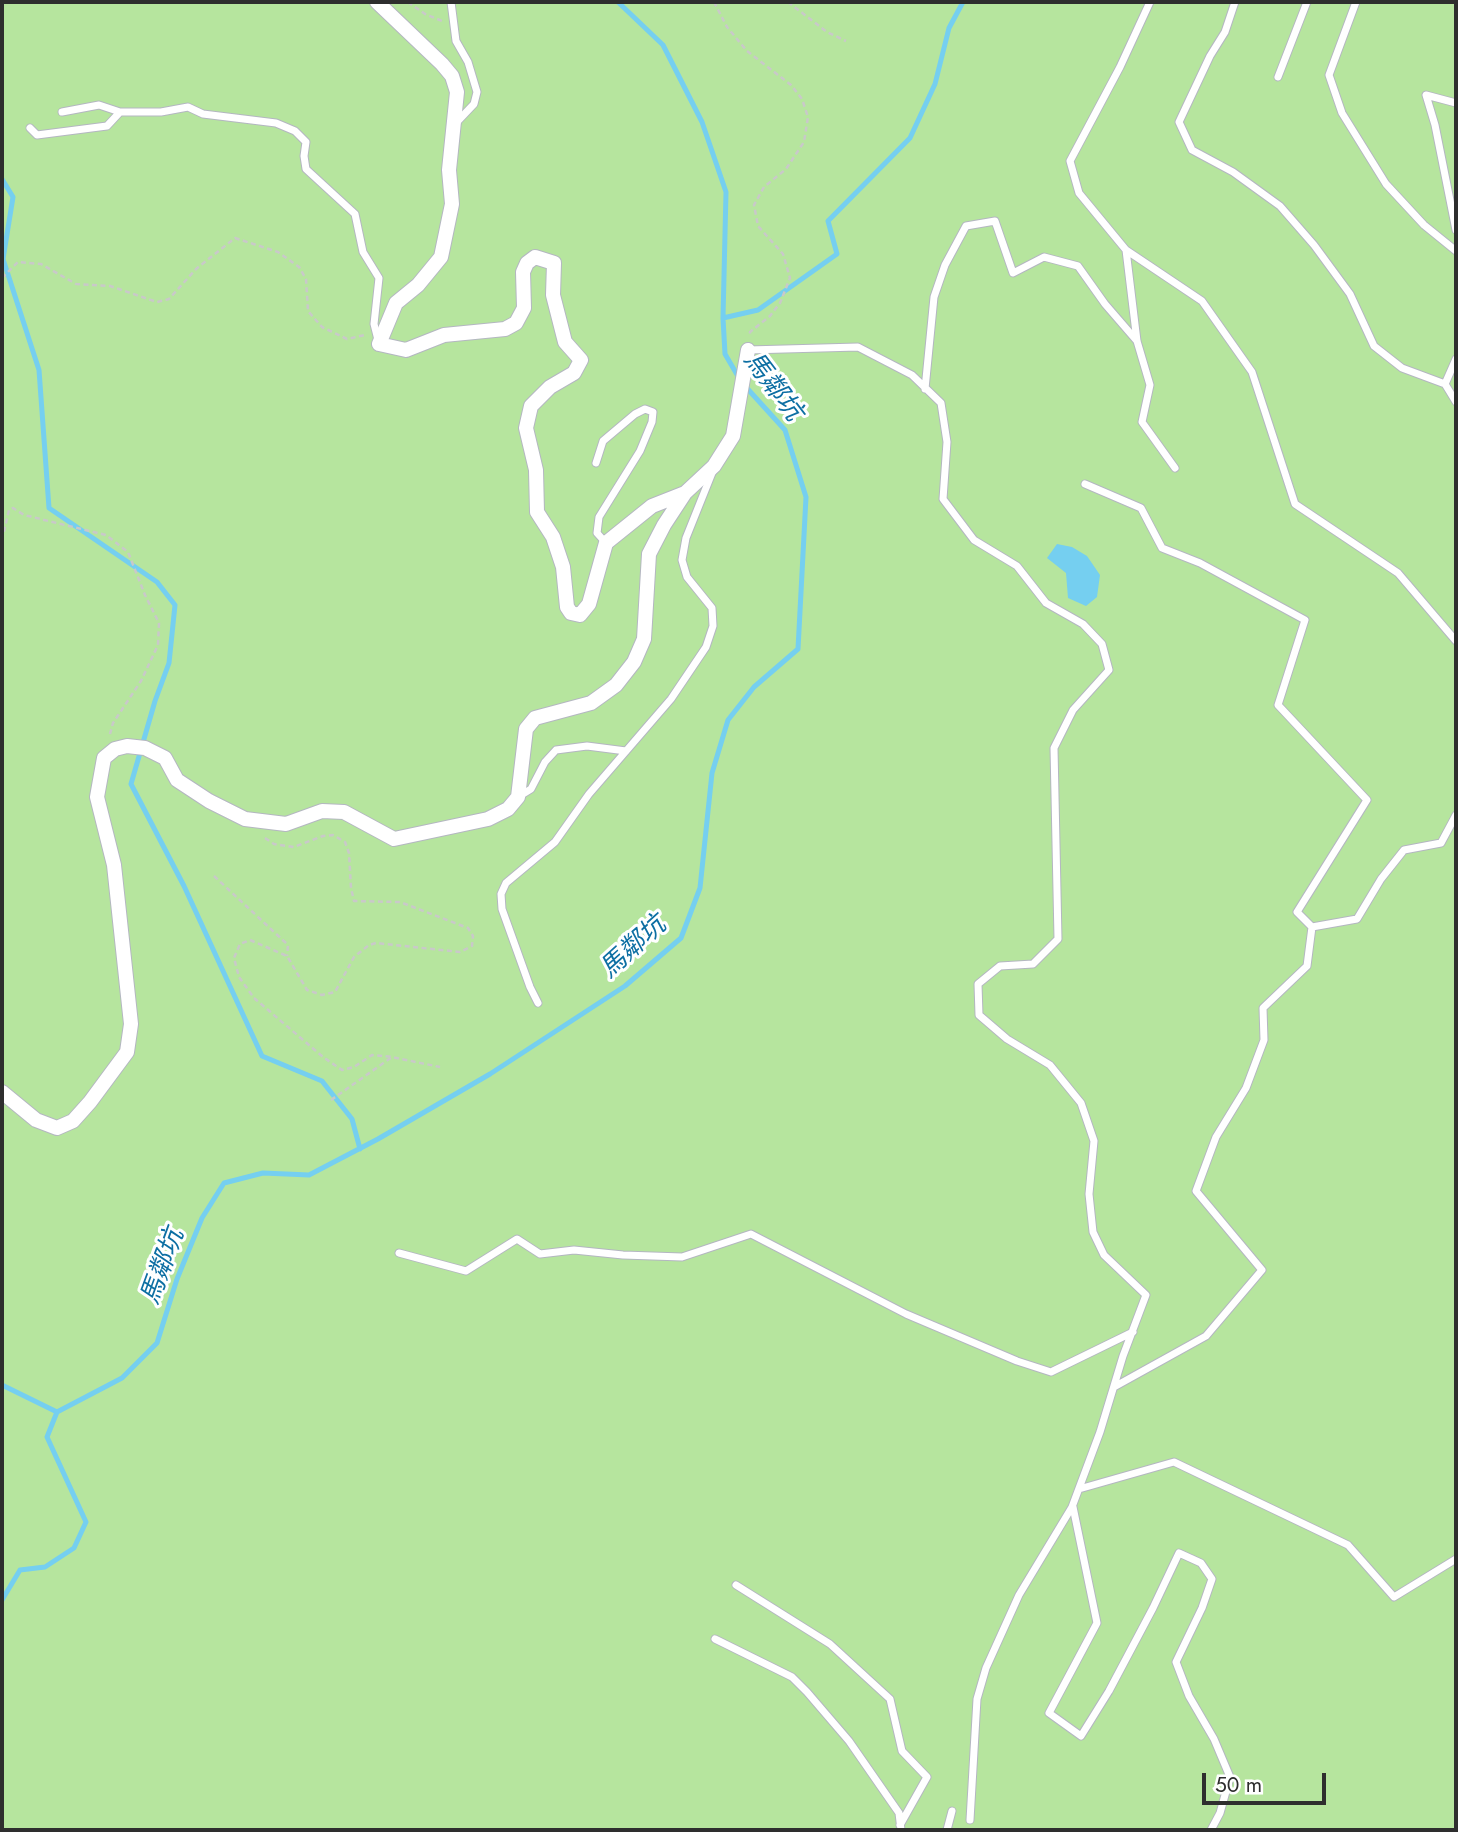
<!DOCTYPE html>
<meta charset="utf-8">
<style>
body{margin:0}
#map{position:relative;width:1458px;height:1832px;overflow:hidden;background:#efe9e1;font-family:Jost,sans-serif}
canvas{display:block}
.frame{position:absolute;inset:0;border:4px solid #2e2e2e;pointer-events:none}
.scale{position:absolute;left:1202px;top:1773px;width:124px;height:32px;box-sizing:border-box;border:4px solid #2e2e2e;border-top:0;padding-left:9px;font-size:21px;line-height:24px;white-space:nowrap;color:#2e2e2e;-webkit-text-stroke:5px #fff;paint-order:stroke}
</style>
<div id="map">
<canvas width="1458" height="1832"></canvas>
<div class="frame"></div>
<div class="scale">50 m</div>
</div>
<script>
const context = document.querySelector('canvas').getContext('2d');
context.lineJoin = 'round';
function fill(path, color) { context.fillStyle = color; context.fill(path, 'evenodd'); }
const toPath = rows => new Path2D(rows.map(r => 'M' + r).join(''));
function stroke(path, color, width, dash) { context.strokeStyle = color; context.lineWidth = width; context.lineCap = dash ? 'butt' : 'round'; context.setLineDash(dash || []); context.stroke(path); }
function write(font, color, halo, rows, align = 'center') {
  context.font = font + ' Jost,"Noto Sans TC",sans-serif'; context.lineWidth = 6; context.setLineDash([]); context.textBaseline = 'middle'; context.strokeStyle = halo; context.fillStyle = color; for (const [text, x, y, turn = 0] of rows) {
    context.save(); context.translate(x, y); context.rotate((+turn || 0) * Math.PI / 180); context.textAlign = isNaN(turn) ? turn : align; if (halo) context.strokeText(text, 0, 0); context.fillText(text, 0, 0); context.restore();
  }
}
fill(toPath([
 [2,2,1456,2,1456,1830,2,1830]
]), '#b6e59e');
fill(toPath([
 [1057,544,1072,547,1087,556,1100,575,1097,597,1086,606,1068,598,1066,573,1047,558]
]), '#75cff0');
stroke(toPath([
 [618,2,663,45,702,122,726,192,723,318,725,354,739,378],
 [2,179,13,197,3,259,39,370,49,508,157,582,175,605,169,663,155,701,131,784,184,886,262,1056,322,1081,352,1119,360,1149],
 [723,318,758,310,837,254,828,221,910,138,935,84,949,28,963,2],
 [2,1385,57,1412],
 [2,1600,20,1570,45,1567,74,1548,86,1522,47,1437,57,1412,122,1378,157,1343,177,1279,202,1218,224,1183,263,1173,309,1175,378,1139,490,1074,625,986,681,938,700,888,712,773,728,720,754,687,798,649,806,497,785,430,745,386]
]), '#75cff0', 5);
const lane = toPath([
 [451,2,456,41,468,62,477,92,474,104,455,124],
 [1150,2,1120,67,1070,161,1079,193,1126,250,1202,301,1252,372,1295,504,1398,573,1456,641],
 [1235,2,1225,32,1210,56,1179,122,1192,150,1233,172,1280,206,1314,245,1350,294,1374,346,1402,368,1445,384],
 [1356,2,1329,75,1342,113,1386,184,1424,225,1456,251],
 [1278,77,1307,2],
 [1456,103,1426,95,1435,125,1456,230],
 [62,112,99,105,120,112],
 [30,128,37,135,107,126,120,112,161,112,188,107,203,114,276,123,295,131,306,142,304,156,306,169,355,214,363,252,379,278,374,324,378,340],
 [1126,250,1137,341,1150,385,1142,422,1175,468],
 [748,350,858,347,912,375,941,403,947,442,943,499,974,540,1017,566,1046,603,1083,624,1102,644,1109,670,1073,710,1054,748,1058,939,1033,964,1000,966,978,984,979,1015,1007,1039,1050,1065,1081,1103,1094,1141,1089,1194,1093,1232,1104,1255,1146,1295,1123,1356,1100,1432,1072,1507,1019,1595,986,1668,977,1699,970,1820],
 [1456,359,1445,384,1456,402],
 [925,389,934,297,945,265,966,226,995,221,1013,273,1044,257,1078,266,1105,304,1137,341],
 [596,463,603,441,635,414,645,409,653,412,652,422,640,451,599,517,597,533,606,543],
 [1085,484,1141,508,1162,548,1200,563,1305,620,1278,705,1367,800,1297,912,1312,927],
 [518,797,531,789,545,762,556,750,587,746,626,751],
 [538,1003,530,987,502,909,501,894,506,883,555,842,589,794,671,699,706,647,713,626,712,608,687,577,682,560,686,538,712,473],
 [399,1253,466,1271,517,1239,540,1254,574,1250,623,1255,682,1257,751,1234,906,1314,1017,1361,1051,1372,1133,1332],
 [1114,1387,1206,1336,1262,1270,1196,1191,1216,1137,1246,1088,1264,1040,1263,1008,1307,966,1312,927,1357,919,1381,879,1404,850,1441,843,1456,815],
 [1079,1489,1174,1462,1348,1545,1394,1597,1456,1559],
 [1073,1507,1097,1623,1049,1713,1081,1736,1109,1691,1153,1608,1179,1553,1201,1563,1212,1579,1202,1608,1176,1662,1189,1696,1214,1739,1230,1777,1220,1813,1211,1830],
 [736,1585,830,1644,890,1699,902,1751,927,1777,900,1825],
 [715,1639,792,1677,807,1692,849,1741,899,1813,901,1830],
 [947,1830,952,1811]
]);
const street = toPath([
 [377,2,442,64,452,76,457,92,449,170,452,204,441,257,418,285,396,303,379,344,406,350,444,335,505,329,516,323,524,308,523,272,527,263,535,257,554,263,553,295,565,342,581,360,574,373,550,387,531,406,526,428,536,470,537,512,553,537,563,567,567,607,571,613,580,615,589,604,606,543,652,506,685,493],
 [2,1092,36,1120,57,1128,73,1121,90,1102,127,1052,131,1024,114,865,97,797,104,758,115,749,127,746,145,748,165,758,177,780,209,801,245,819,286,824,322,811,344,812,394,839,488,819,508,809,518,797,526,729,535,718,591,703,616,685,634,662,644,639,649,554,664,525,685,493,714,466,733,436,748,350]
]);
stroke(lane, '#b4b7c1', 9);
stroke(street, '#b4b7c1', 16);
stroke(toPath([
 [408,2,425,14,442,21],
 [714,2,727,27,747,51,791,85,802,99,808,117,804,142,786,169,764,187,754,205,758,226,783,254,790,278,780,303,770,316,750,332,750,336],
 [788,2,827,32,846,41],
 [2,278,18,262,41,264,76,284,110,286,157,302,169,299,196,269,235,238,278,252,299,267,306,279,308,311,322,327,347,339,365,335],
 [2,540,9,510,13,508,24,515,106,535,128,552,145,595,159,623,158,645,141,681,113,723,110,734],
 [265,838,274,844,294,847,323,836,333,835,345,842,349,853,351,888,354,901,400,902,468,928,473,936,472,946,460,952,376,943,369,945,354,957,335,992,322,995,307,990,287,956,250,940,240,944,234,958,239,977,254,998,323,1057,342,1070,354,1067,372,1055,392,1057,440,1067],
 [214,876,288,945,287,956],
 [331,1100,392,1057]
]), '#c9c9c9', 2.5, [5, 3.5]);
stroke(lane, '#fff', 7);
stroke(street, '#fff', 14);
write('italic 26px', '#0d6fa3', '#fff', [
 ["馬鄰坑",772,387,53],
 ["馬鄰坑",634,948,-42],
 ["馬鄰坑",164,1267,-70]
]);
</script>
